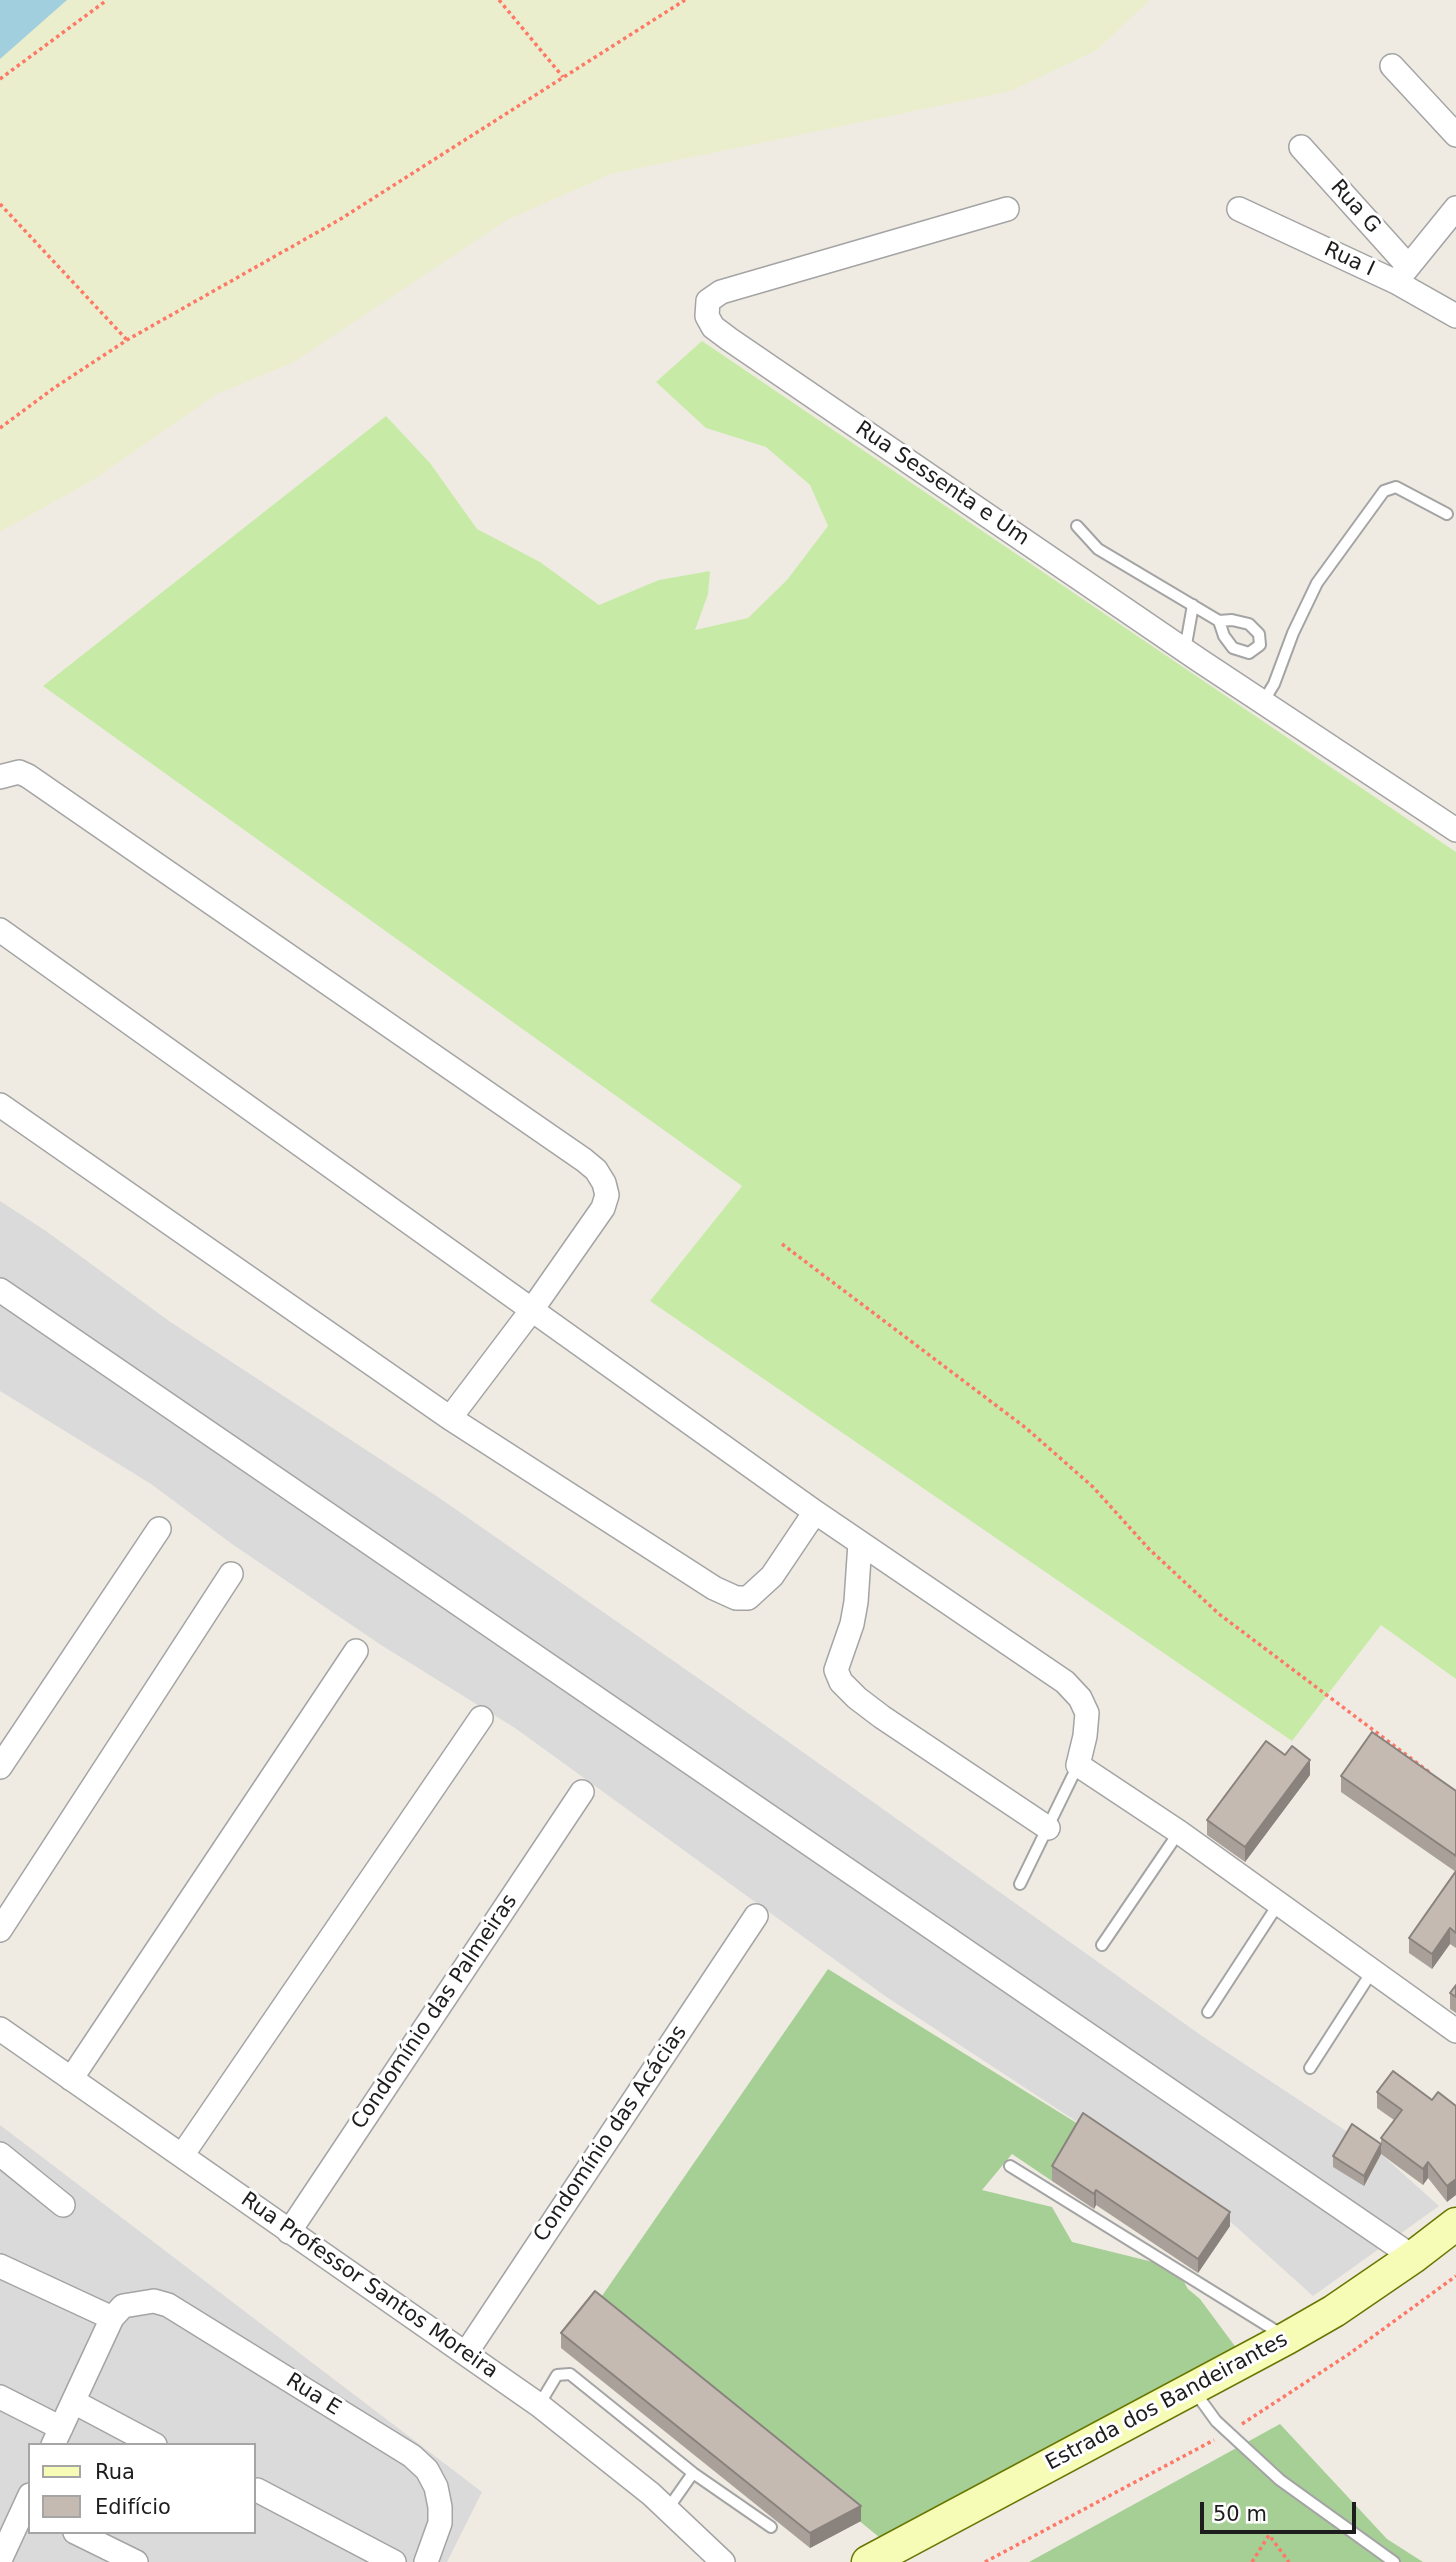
<!DOCTYPE html>
<meta charset="utf-8">
<style>
body{margin:0}
#map{position:relative;width:1456px;height:2562px;overflow:hidden;background:#efebe3;font-family:"DejaVu Sans",sans-serif}
canvas{display:block}
.legend{position:absolute;left:28px;top:2443px;width:228px;height:91px;box-sizing:border-box;background:#fff;border:2px solid #a5a5a5;margin:0;padding:9px 12px;list-style:none;font-size:21px;color:#1d1d1d}
.legend li{display:flex;align-items:center;gap:14px;height:35px}
.legend b{width:35px;border:2px solid #a5a5a5}
.scale{position:absolute;left:1200px;top:2502px;width:156px;height:32px;box-sizing:border-box;border:4px solid #1d1d1d;border-top:0;padding-left:9px;font-size:21px;line-height:24px;white-space:nowrap;color:#1d1d1d;-webkit-text-stroke:5px #fff;paint-order:stroke}
</style>
<div id="map">
<canvas width="1456" height="2562"></canvas>
<ul class="legend">
<li><b style="height:9px;background:#f6fbb5"></b>Rua</li>
<li><b style="height:19px;background:#c4bab2"></b>Edifício</li>
</ul>
<div class="scale">50 m</div>
</div>
<script>
const context = document.querySelector('canvas').getContext('2d');
context.lineJoin = 'round';
function fill(path, color) { context.fillStyle = color; context.fill(path, 'evenodd'); }
const toPath = rows => new Path2D(rows.map(r => 'M' + r).join(''));
function stroke(path, color, width, dash) { context.strokeStyle = color; context.lineWidth = width; context.lineCap = dash ? 'butt' : 'round'; context.setLineDash(dash || []); context.stroke(path); }
function write(font, color, halo, rows, align = 'center') {
  context.font = font + ' "DejaVu Sans",sans-serif'; context.lineWidth = 6; context.setLineDash([]); context.textBaseline = 'middle'; context.strokeStyle = halo; context.fillStyle = color; for (const [text, x, y, turn = 0] of rows) {
    context.save(); context.translate(x, y); context.rotate((+turn || 0) * Math.PI / 180); context.textAlign = isNaN(turn) ? turn : align; if (halo) context.strokeText(text, 0, 0); context.fillText(text, 0, 0); context.restore();
  }
}
fill(toPath([
 [0,1201,46,1231,169,1321,438,1497,731,1701,1202,2036,1381,2154,1439,2206,1313,2296,1233,2224,885,1996,515,1728,381,1645,232,1544,151,1484,0,1391],
 [0,2125,482,2492,447,2562,0,2562],
 [30,2445,254,2445,254,2532,30,2532]
]), '#dbdada');
fill(toPath([
 [0,0,1150,0,1097,50,1011,91,611,174,507,220,294,362,217,394,93,480,0,532]
]), '#ebeecd');
fill(toPath([
 [702,341,1456,852,1456,1679,1381,1625,1292,1741,650,1301,742,1186,43,686,386,416,430,463,477,529,540,562,599,605,659,580,710,571,708,594,695,630,748,618,787,580,828,526,810,485,766,447,706,428,656,382]
]), '#c7eba7');
fill(toPath([
 [828,1969,1083,2127,1052,2181,1012,2154,982,2190,1052,2207,1072,2242,1157,2263,1184,2282,1188,2289,1200,2299,1240,2353,879,2537,595,2306],
 [1280,2424,1387,2539,1423,2562,1029,2562]
]), '#a6cf96');
fill(toPath([
 [0,0,67,0,0,59]
]), '#a2cfde');
const lane = toPath([
 [1077,526,1098,549,1219,621,1232,620,1249,624,1259,634,1260,645,1249,653,1233,648,1224,636,1219,621],
 [1185,650,1193,605],
 [1263,702,1274,684,1293,633,1317,583,1384,491,1396,487,1447,514],
 [1020,1884,1078,1765],
 [1102,1945,1179,1832],
 [1208,2012,1279,1903],
 [1310,2068,1373,1970],
 [1010,2166,1281,2334],
 [1195,2392,1216,2421,1280,2480,1394,2562],
 [539,2405,557,2375,570,2374,693,2473,771,2527],
 [667,2510,693,2473]
]);
const street = toPath([
 [1392,66,1456,135],
 [1301,147,1408,266],
 [1007,209,721,292,708,301,707,316,713,327,729,339,1199,660,1456,830],
 [1239,209,1396,282,1456,316],
 [1400,277,1456,208],
 [0,777,19,772,28,776,584,1160,596,1170,604,1183,607,1195,603,1208,531,1311,450,1418],
 [0,930,815,1512,1065,1682,1080,1698,1087,1713,1085,1736,1078,1765,1179,1832,1456,2031],
 [0,1105,450,1418,714,1588,736,1598,748,1598,772,1576,815,1512],
 [0,1290,1413,2257],
 [860,1543,856,1602,852,1624,836,1670,841,1682,857,1698,882,1717,1048,1828],
 [0,1767,159,1529],
 [0,1930,231,1574],
 [0,2029,539,2405,651,2494,723,2562],
 [71,2079,356,1651],
 [0,2154,63,2205],
 [183,2154,481,1718],
 [289,2232,582,1792],
 [0,2266,112,2318,123,2306,154,2301,168,2305,412,2456,427,2470,436,2487,440,2507,440,2523,426,2562],
 [466,2353,756,1916],
 [0,2397,61,2428],
 [74,2402,155,2445],
 [53,2445,112,2318],
 [257,2490,394,2562],
 [75,2532,136,2562],
 [0,2560,30,2495]
]);
const secondary = toPath([
 [868,2562,1287,2338,1334,2311,1413,2257,1456,2224]
]);
stroke(lane, '#a4a4a4', 14);
stroke(street, '#a4a4a4', 26);
stroke(secondary, '#687702', 35);
stroke(toPath([
 [499,0,563,77],
 [0,79,107,0],
 [0,204,127,340],
 [0,428,54,388,127,340,339,220,685,0],
 [782,1244,1026,1428,1093,1487,1149,1549,1219,1614,1429,1772],
 [1242,2424,1349,2354,1456,2276],
 [985,2562,1214,2440],
 [1252,2562,1269,2535,1289,2562]
]), '#fd7866', 3.5, [3.5, 3.5]);
stroke(lane, '#fff', 10);
stroke(street, '#fff', 23);
stroke(secondary, '#f6fbb5', 32);
fill(toPath([
 [1310,1775,1245,1862,1207,1835,1207,1820],
 [1341,1776,1456,1791,1456,1948,1450,1944,1432,1969,1409,1953,1409,1938,1456,1872,1341,1792],
 [1456,1985,1456,2013,1450,2009,1450,1993],
 [1377,2092,1432,2100,1456,2106,1447,2202,1428,2178,1423,2185,1381,2154,1364,2186,1333,2167,1333,2156,1381,2144,1381,2138,1394,2120,1377,2108],
 [1052,2166,1230,2226,1198,2273,1096,2205,1094,2209,1052,2181],
 [561,2333,861,2521,810,2548,561,2348]
]), '#a9a099');
fill(toPath([
 [1310,1760,1310,1775,1245,1862,1245,1847],
 [1450,1928,1450,1944,1432,1969,1432,1954],
 [1381,2144,1381,2154,1364,2186,1364,2176],
 [1428,2162,1428,2178,1423,2185,1423,2169],
 [1456,2179,1456,2195,1447,2202,1447,2186],
 [1096,2190,1096,2205,1094,2209,1094,2194],
 [1230,2212,1230,2226,1198,2273,1198,2259],
 [861,2506,861,2521,810,2548,810,2533]
]), '#89827d');
const building = toPath([
 [1372,1732,1456,1791,1456,1856,1341,1776,1372,1732],
 [1266,1741,1285,1755,1292,1746,1310,1760,1245,1847,1207,1820,1266,1741],
 [1456,1871,1456,1933,1450,1928,1432,1954,1409,1938,1456,1871],
 [1456,1985,1456,1997,1450,1993,1456,1985],
 [1393,2071,1432,2100,1438,2092,1456,2106,1456,2179,1447,2186,1428,2162,1423,2169,1381,2138,1402,2110,1377,2092,1393,2071],
 [1083,2113,1230,2212,1198,2259,1096,2190,1094,2194,1052,2166,1083,2113],
 [1352,2124,1381,2144,1364,2176,1333,2156,1352,2124],
 [595,2291,861,2506,810,2533,561,2333,595,2291]
]);
fill(building, '#c4bab2');
stroke(building, '#89827d', 2);
write('21px', '#1d1d1d', '#fff', [
 ["Rua G",1355,207,48],
 ["Rua I",1349,260,25],
 ["Rua Sessenta e Um",942,484,34],
 ["Condomínio das Palmeiras",435,2012,-56],
 ["Condomínio das Acácias",611,2134,-56],
 ["Rua Professor Santos Moreira",369,2286,35],
 ["Rua E",313,2395,32],
 ["Estrada dos Bandeirantes",1167,2402,-28]
]);
</script>
